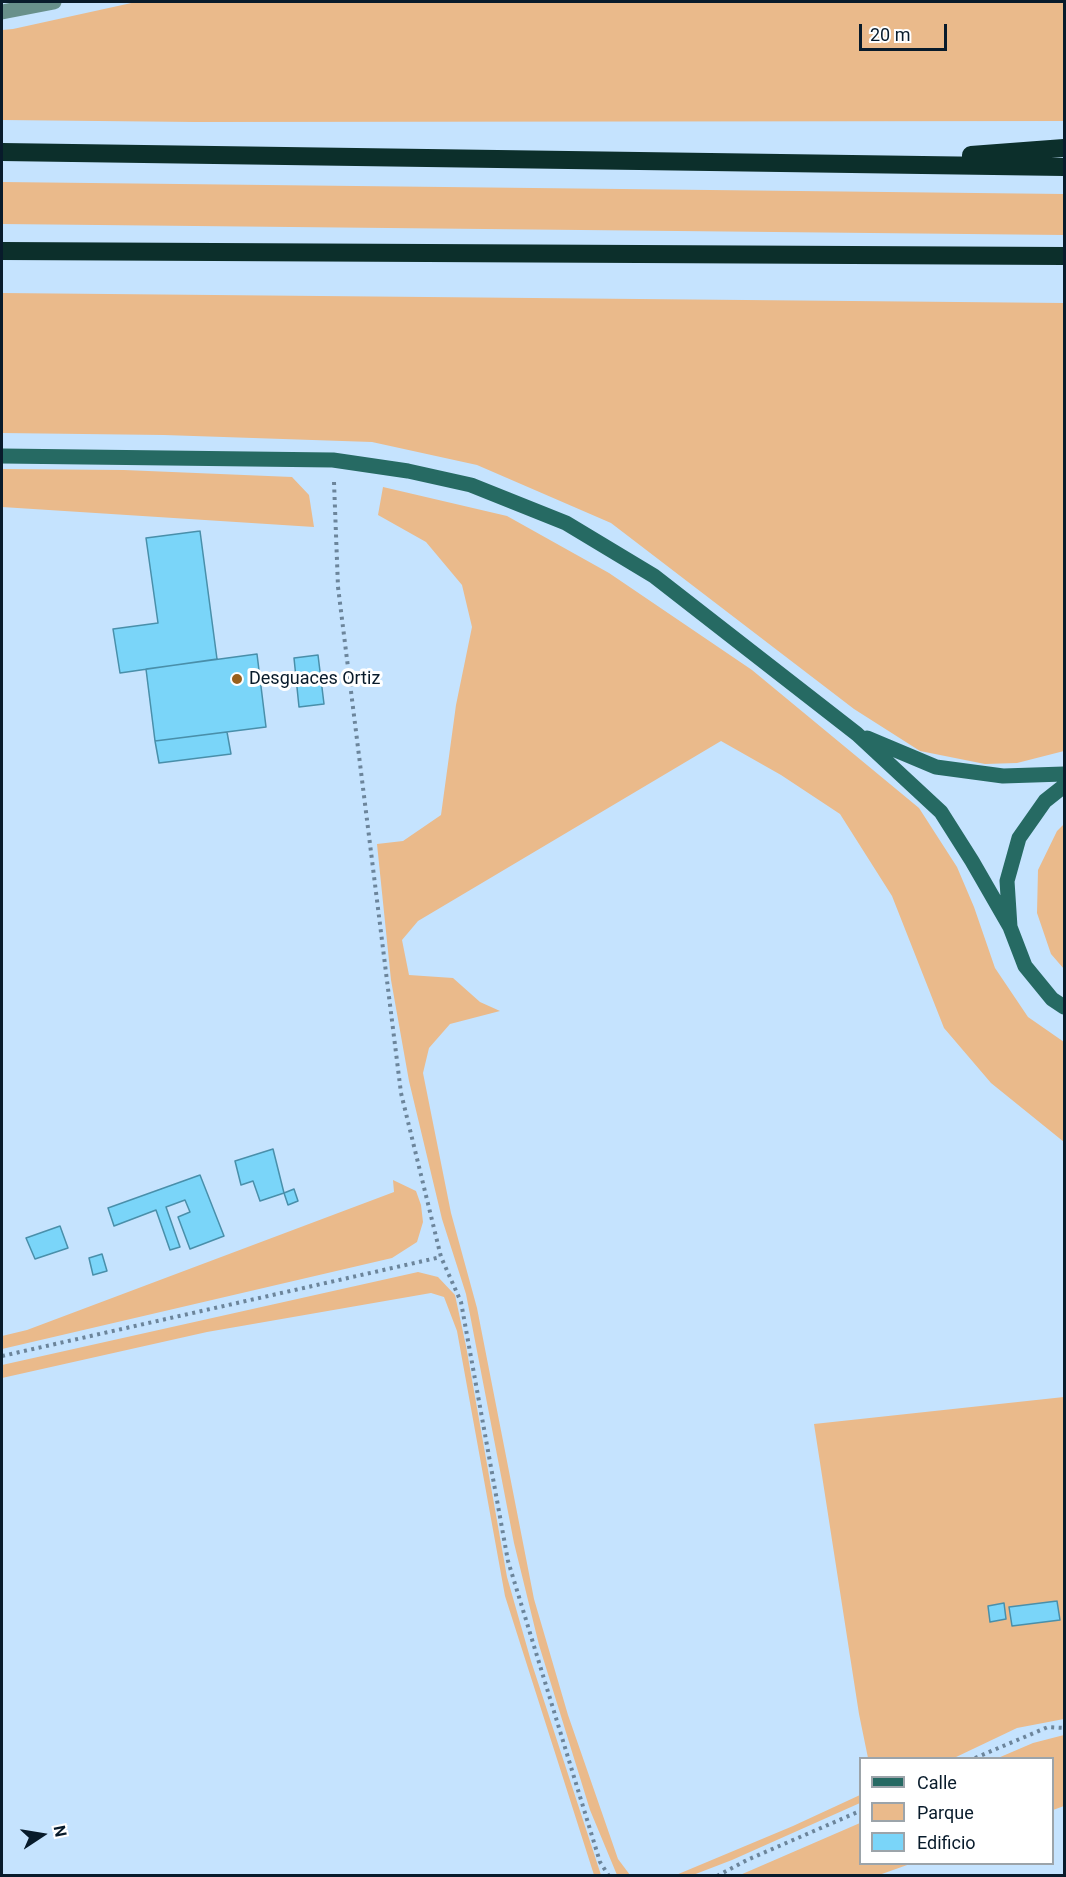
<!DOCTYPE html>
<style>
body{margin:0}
#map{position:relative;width:1066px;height:1877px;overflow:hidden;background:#c5e3fe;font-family:Roboto,sans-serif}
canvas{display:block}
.frame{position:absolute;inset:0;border:3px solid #081b2b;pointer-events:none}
.legend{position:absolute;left:859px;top:1757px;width:195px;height:108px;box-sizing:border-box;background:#fff;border:2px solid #9ca4aa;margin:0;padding:8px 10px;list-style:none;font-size:18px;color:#081b2b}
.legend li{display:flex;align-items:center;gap:12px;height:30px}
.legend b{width:30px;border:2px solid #9ca4aa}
.north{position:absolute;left:12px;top:1805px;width:60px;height:60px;-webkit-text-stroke:4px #fff;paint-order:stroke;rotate:78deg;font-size:16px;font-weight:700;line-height:24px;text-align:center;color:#081b2b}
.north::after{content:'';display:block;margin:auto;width:21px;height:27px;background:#081b2b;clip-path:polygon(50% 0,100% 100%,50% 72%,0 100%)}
.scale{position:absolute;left:859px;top:24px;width:88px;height:27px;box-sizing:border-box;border:3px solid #081b2b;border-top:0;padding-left:8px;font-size:18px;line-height:21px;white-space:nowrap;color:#081b2b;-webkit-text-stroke:4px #fff;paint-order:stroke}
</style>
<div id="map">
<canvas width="1066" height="1877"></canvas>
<div class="frame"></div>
<ul class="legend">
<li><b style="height:8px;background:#266a63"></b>Calle</li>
<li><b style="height:16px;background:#eaba8b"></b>Parque</li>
<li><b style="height:16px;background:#7ad5f9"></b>Edificio</li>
</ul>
<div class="north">N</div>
<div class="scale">20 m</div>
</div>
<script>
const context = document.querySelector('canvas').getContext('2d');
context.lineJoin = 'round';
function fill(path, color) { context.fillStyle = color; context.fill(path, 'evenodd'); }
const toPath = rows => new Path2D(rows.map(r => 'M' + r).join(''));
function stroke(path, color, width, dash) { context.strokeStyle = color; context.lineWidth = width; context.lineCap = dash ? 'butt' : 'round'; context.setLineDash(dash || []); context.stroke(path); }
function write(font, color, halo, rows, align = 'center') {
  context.font = font + ' Roboto,sans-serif'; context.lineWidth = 6; context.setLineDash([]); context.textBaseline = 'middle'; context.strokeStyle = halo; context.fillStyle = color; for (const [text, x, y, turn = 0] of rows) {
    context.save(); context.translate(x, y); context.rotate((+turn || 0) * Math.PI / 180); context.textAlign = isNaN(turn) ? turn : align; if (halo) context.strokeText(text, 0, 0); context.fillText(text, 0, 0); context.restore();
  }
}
fill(toPath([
 [136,2,1064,2,1064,121,195,122,2,120,2,30,13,29],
 [2,182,1064,194,1064,235,2,224],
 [2,293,1064,303,1064,751,1017,763,985,764,920,751,854,709,611,523,477,465,372,442,164,435,2,433],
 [2,469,124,470,292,477,309,495,314,527,2,507],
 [383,487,507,516,609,573,752,670,919,808,957,867,974,907,995,968,1028,1017,1064,1042,1064,1142,991,1083,944,1028,892,896,840,814,781,775,721,741,418,921,402,940,409,975,453,978,480,1002,500,1011,450,1024,429,1048,423,1073,451,1213,477,1308,534,1599,568,1715,618,1859,630,1875,617,1875,590,1810,539,1645,514,1543,466,1294,442,1219,409,1081,391,980,377,844,403,841,441,815,456,705,472,627,462,585,426,542,378,515],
 [1064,824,1064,969,1051,954,1037,913,1038,870,1057,831],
 [393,1180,416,1191,421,1205,423,1222,417,1242,392,1258,2,1349,2,1336,27,1330,394,1192],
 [418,1272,438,1277,455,1295,466,1346,507,1577,531,1661,601,1875,594,1875,505,1596,457,1331,444,1297,431,1293,207,1332,2,1378,2,1365],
 [1064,1397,1064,1719,1017,1728,954,1758,868,1758,859,1714,814,1424],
 [1064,1735,1064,1806,1053,1810,1052,1758,998,1758,1033,1743],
 [860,1795,860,1803,732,1860,693,1875,676,1875,793,1826],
 [860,1823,860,1864,910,1864,879,1875,740,1875]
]), '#eaba8b');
const building = toPath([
 [200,531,217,659,120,673,113,629,158,623,146,538,200,531],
 [257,654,266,727,155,741,146,669,257,654],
 [318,655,324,704,299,707,294,658,318,655],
 [227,732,231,754,159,763,155,741,227,732],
 [273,1149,284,1193,260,1201,253,1181,241,1185,235,1161,273,1149],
 [200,1175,224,1236,190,1249,178,1217,190,1212,185,1200,166,1207,180,1247,170,1250,156,1210,114,1226,108,1208,200,1175],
 [294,1189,298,1201,288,1205,284,1193,294,1189],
 [60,1226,68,1248,35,1259,26,1238,60,1226],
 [102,1254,107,1271,93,1275,89,1258,102,1254],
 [1057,1601,1060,1620,1012,1626,1009,1607,1057,1601],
 [1004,1603,1006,1619,990,1622,988,1606,1004,1603]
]);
fill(building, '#7ad5f9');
stroke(building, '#498faa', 1.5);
stroke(toPath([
 [334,482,338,587,401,1093,441,1257,461,1302,508,1561,600,1862,609,1876],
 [2,1356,441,1257],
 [975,1758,1048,1727,1064,1728],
 [717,1876,747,1860,860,1811]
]), '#6c859b', 4, [3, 4.5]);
stroke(toPath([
 [2,12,54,2]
]), '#68908b', 15);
stroke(toPath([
 [2,456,333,460,408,471,471,485,566,523,654,576,857,734,941,812,972,861,1010,927],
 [867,738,936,767,1003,776,1064,774],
 [1064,786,1045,801,1019,838,1007,881,1010,927,1025,966,1052,999,1064,1007]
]), '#266a63', 15);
stroke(toPath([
 [2,152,1064,167],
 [971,155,1064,148],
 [2,251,1064,256]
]), '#0c2f2b', 18);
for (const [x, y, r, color] of [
 [237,679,6,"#99601d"]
]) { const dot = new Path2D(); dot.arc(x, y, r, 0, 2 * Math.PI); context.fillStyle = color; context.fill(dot); stroke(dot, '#fff', 2); }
write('18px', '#081b2b', '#fff', [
 ["Desguaces Ortiz",249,679]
], 'left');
</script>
